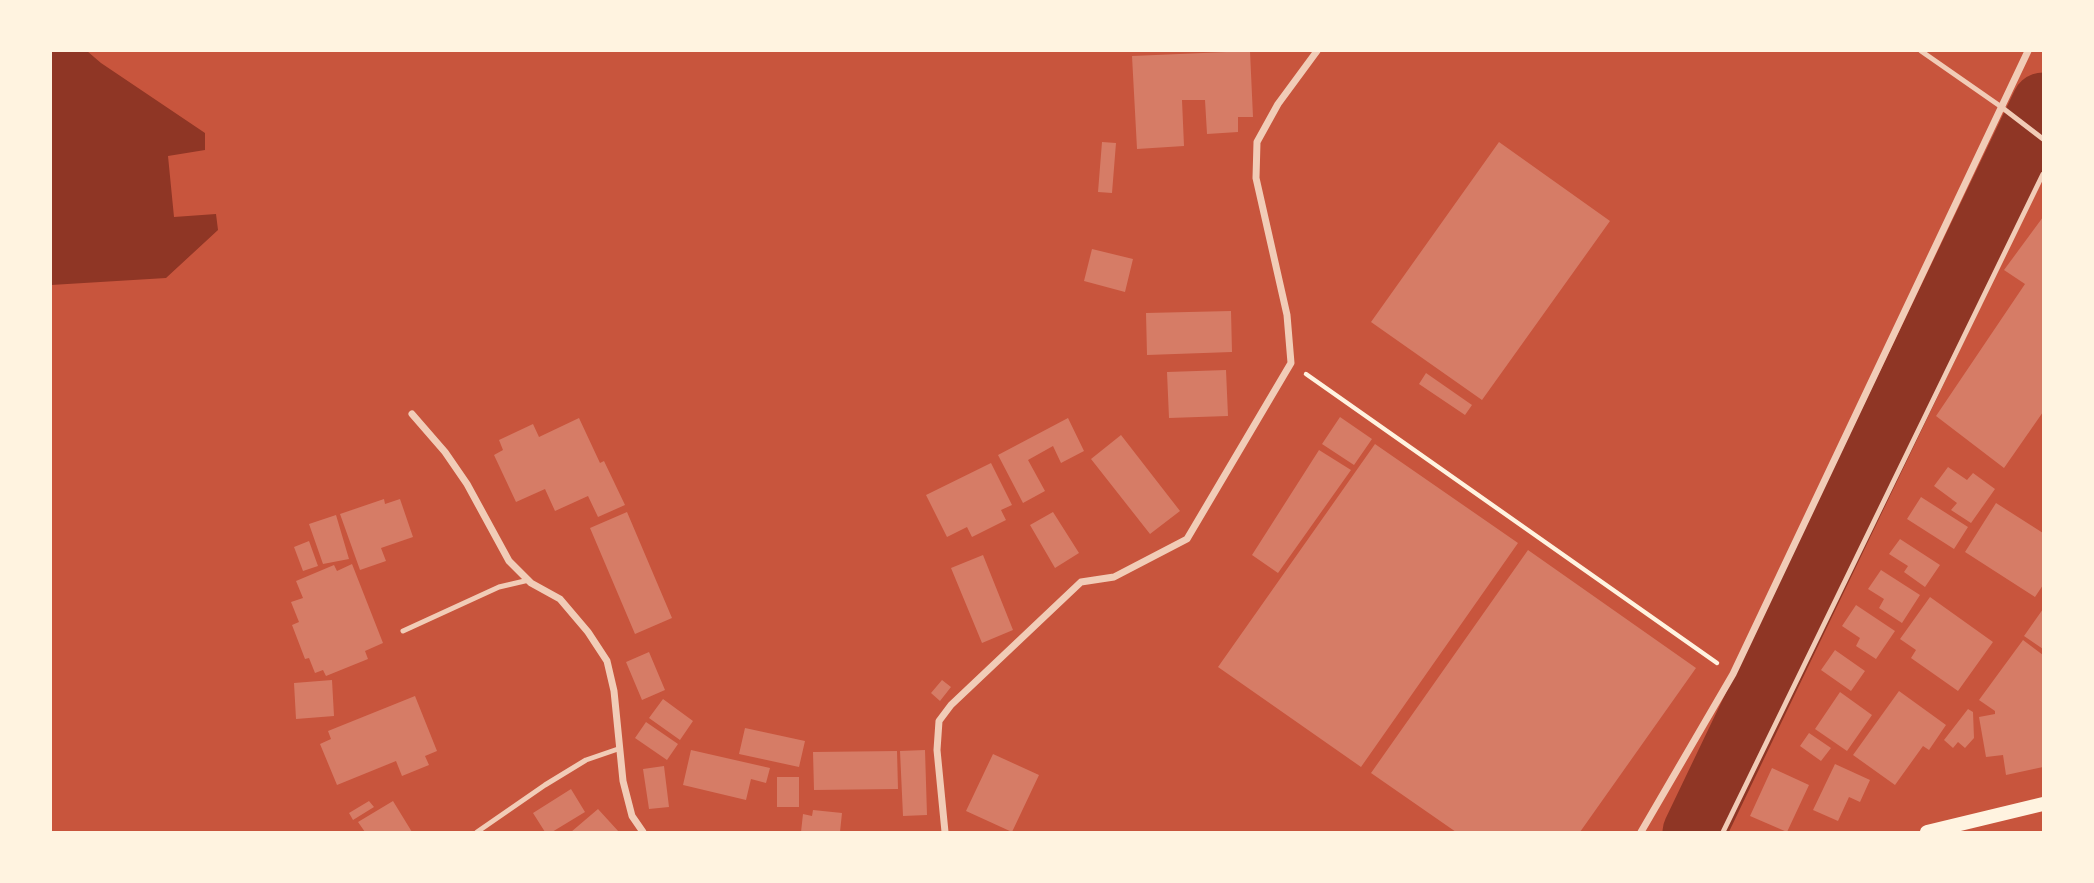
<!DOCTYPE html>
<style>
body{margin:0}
#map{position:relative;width:2094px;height:883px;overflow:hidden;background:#c8553d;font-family:Inter,sans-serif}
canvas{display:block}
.frame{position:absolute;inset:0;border:52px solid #fff3e0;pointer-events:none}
</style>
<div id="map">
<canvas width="2094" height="883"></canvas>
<div class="frame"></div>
</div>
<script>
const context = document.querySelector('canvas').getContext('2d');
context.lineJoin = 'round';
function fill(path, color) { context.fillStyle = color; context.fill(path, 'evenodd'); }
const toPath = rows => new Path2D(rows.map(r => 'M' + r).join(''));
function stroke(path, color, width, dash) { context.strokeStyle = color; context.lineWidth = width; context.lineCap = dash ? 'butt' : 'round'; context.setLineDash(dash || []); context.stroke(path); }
fill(toPath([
 [51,51,87,51,101,63,205,133,205,150,168,156,174,217,216,214,218,230,166,278,51,285]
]), '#8f3625');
stroke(toPath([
 [1694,832,2043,104]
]), '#8f3625', 63);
fill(toPath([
 [1250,51,1253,117,1238,117,1238,132,1207,134,1205,100,1182,100,1184,146,1137,149,1132,56],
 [1102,142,1116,143,1112,193,1098,192],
 [1499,142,1610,221,1482,400,1371,322],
 [2043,217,2043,412,2004,468,1936,416,2025,284,2004,270],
 [1092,249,1133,259,1125,292,1084,281],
 [1231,311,1232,352,1147,355,1146,313],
 [1226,370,1228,416,1169,418,1167,372],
 [1426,373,1472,405,1465,415,1419,384],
 [1340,417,1372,439,1354,465,1322,444],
 [579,418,600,463,604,461,625,505,598,517,588,496,555,511,545,489,516,502,494,455,503,450,499,440,533,424,539,437],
 [1068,418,1084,451,1061,463,1053,446,1028,460,1045,491,1023,503,998,455],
 [1121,435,1180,511,1150,534,1091,459],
 [1375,444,1518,543,1361,767,1218,667],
 [1319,450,1351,470,1278,573,1252,555],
 [991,463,1012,505,1001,510,1006,520,972,537,967,527,947,537,926,495],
 [1948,467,1967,480,1973,473,1995,489,1971,523,1951,510,1957,503,1934,486],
 [1921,497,1968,527,1954,549,1907,519],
 [384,499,385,504,400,499,413,537,381,548,386,561,360,570,340,514],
 [1996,503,2043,533,2043,585,2035,597,1965,552],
 [627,512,672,618,635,634,590,528],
 [1053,512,1079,553,1055,568,1030,525],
 [336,515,349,559,323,564,309,524],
 [1900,539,1940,565,1925,587,1904,572,1908,566,1889,554],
 [309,541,318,566,303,571,294,547],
 [1528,550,1696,668,1580,832,1456,832,1371,773],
 [983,555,1013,630,982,643,951,568],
 [352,564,383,643,365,651,368,659,326,676,323,670,315,673,309,658,305,659,292,625,299,622,291,602,303,598,296,581,334,565,337,571],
 [1881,570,1920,595,1902,623,1879,608,1884,599,1868,589],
 [1930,597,1993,642,1958,691,1911,658,1916,650,1900,639],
 [1856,605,1895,631,1876,659,1856,646,1860,638,1842,626],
 [2043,609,2043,649,2024,636],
 [2023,640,2043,655,2043,767,2006,775,2003,755,1986,757,1979,717,1995,714,1995,711,1979,700],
 [1835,650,1865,671,1851,691,1821,670],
 [649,652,665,690,642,700,626,662],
 [332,680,334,716,296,719,294,683],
 [942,680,951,687,940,701,931,693],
 [1899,691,1946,725,1929,750,1923,746,1895,785,1853,755],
 [1840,692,1872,715,1847,751,1815,729],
 [415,696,437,751,425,756,429,765,402,776,396,761,337,785,320,744,331,739,328,731],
 [663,699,693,721,680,740,649,718],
 [1968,709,1973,712,1974,738,1965,748,1958,742,1953,748,1944,740],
 [646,722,678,744,667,760,635,738],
 [745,728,805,741,799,767,739,754],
 [1809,733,1831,748,1821,761,1800,746],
 [691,750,770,768,766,783,751,779,746,800,683,785],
 [925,750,927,815,903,816,900,751],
 [897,751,898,789,814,790,813,752],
 [993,754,1039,775,1012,832,966,811],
 [1835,764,1870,780,1860,802,1849,797,1838,821,1813,810],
 [664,766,669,807,649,809,643,769],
 [1772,768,1809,785,1787,832,1750,816],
 [777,777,799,777,799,807,777,807],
 [571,789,585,812,552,832,545,832,533,813],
 [369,801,374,807,353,820,349,813],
 [393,801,412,832,365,832,358,822],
 [598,809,619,832,571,832],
 [813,810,842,813,840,832,801,832,803,814,812,816]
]), '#d67c66');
stroke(toPath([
 [1306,374,1717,663]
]), '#fff3e0', 4.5);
stroke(toPath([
 [1921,51,2000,106,2043,139],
 [403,631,499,587,529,580],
 [477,832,545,785,586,760,618,749],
 [1723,832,2043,174]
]), '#f1ccb7', 5);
stroke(toPath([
 [412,414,445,452,467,484,509,561,531,583,560,599,588,632,607,661,614,691,623,781,632,816,643,832],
 [945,832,937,750,939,721,951,705,1081,582,1114,577,1187,539,1291,363,1287,315,1256,178,1257,142,1278,104,1317,51],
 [1641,832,1733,674,2028,51]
]), '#f1ccb7', 7);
stroke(toPath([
 [1927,832,2043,804]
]), '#fff3e0', 14);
</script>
